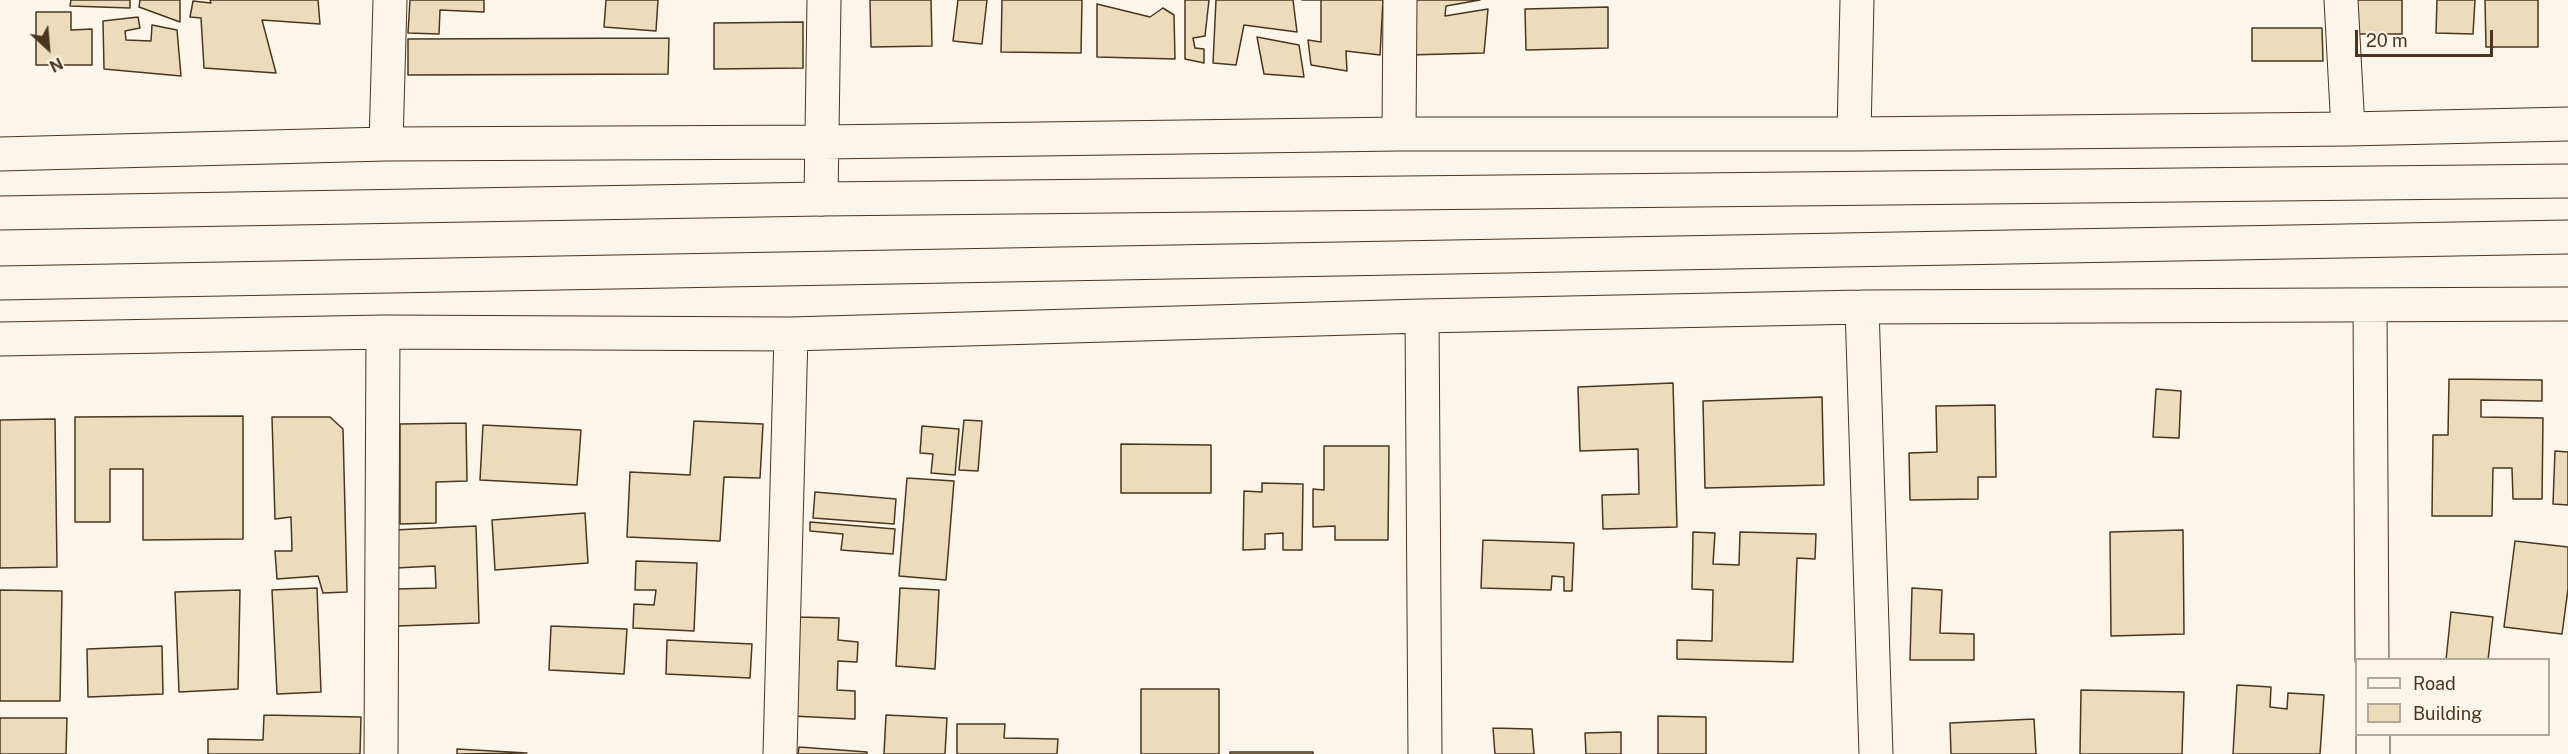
<!DOCTYPE html>
<style>
body{margin:0}
#map{position:relative;width:2568px;height:754px;overflow:hidden;background:#fbf6e9;font-family:"Public Sans",sans-serif}
canvas{display:block}
.legend{position:absolute;left:2355px;top:658px;width:195px;height:78px;box-sizing:border-box;background:#fbf6e9;border:2px solid #b4a999;margin:0;padding:8px 10px;list-style:none;font-size:18px;color:#4a3520}
.legend li{display:flex;align-items:center;gap:12px;height:30px}
.legend b{width:30px;border:2px solid #b4a999}
.north{position:absolute;left:18px;top:18px;width:60px;height:60px;-webkit-text-stroke:4px #fbf6e9;paint-order:stroke;rotate:154deg;font-size:16px;font-weight:700;line-height:24px;text-align:center;color:#4a3520}
.north::after{content:'';display:block;margin:auto;width:21px;height:27px;background:#4a3520;clip-path:polygon(50% 0,100% 100%,50% 72%,0 100%)}
.scale{position:absolute;left:2355px;top:30px;width:138px;height:27px;box-sizing:border-box;border:3px solid #4a3520;border-top:0;padding-left:8px;font-size:18px;line-height:21px;white-space:nowrap;color:#4a3520;-webkit-text-stroke:4px #fbf6e9;paint-order:stroke}
</style>
<div id="map">
<canvas width="2568" height="754"></canvas>
<ul class="legend">
<li><b style="height:8px;background:#fbf6e9"></b>Road</li>
<li><b style="height:16px;background:#ecdcbc"></b>Building</li>
</ul>
<div class="north">N</div>
<div class="scale">20 m</div>
</div>
<script>
const context = document.querySelector('canvas').getContext('2d');
context.lineJoin = 'round';
function fill(path, color) { context.fillStyle = color; context.fill(path, 'evenodd'); }
const toPath = rows => new Path2D(rows.map(r => 'M' + r).join(''));
function stroke(path, color, width, dash) { context.strokeStyle = color; context.lineWidth = width; context.lineCap = dash ? 'butt' : 'round'; context.setLineDash(dash || []); context.stroke(path); }
const building = toPath([
 [71,0,130,0,130,8,70,6,71,0],
 [140,0,180,0,180,22,139,7,140,0],
 [210,0,318,0,320,24,262,20,276,73,204,68,201,18,190,17,193,1,211,3,210,0],
 [410,0,484,0,484,12,440,10,439,34,408,33,410,0],
 [606,0,658,0,656,31,604,27,606,0],
 [870,0,931,0,932,46,871,47,870,0],
 [958,0,987,0,982,44,953,41,958,0],
 [1002,0,1082,0,1081,53,1001,52,1002,0],
 [1185,0,1209,0,1205,36,1193,38,1195,48,1204,49,1204,63,1185,59,1185,0],
 [1216,0,1293,0,1297,32,1244,25,1236,65,1213,63,1216,0],
 [1302,0,1383,0,1380,55,1346,51,1347,71,1311,65,1308,40,1321,42,1321,0,1302,0],
 [1407,0,1480,0,1446,6,1445,16,1488,9,1484,53,1408,55,1407,0],
 [2355,0,2402,0,2402,34,2354,34,2355,0],
 [2437,0,2475,0,2473,34,2436,33,2437,0],
 [2485,0,2538,0,2538,47,2486,47,2485,0],
 [1097,4,1150,17,1163,8,1174,15,1175,59,1097,57,1097,4],
 [1608,7,1608,48,1526,50,1525,9,1608,7],
 [36,12,71,12,71,30,92,29,92,65,36,65,36,12],
 [138,17,140,28,125,31,126,40,151,41,152,25,177,30,181,76,104,69,103,21,138,17],
 [803,22,803,68,714,69,714,23,803,22],
 [2252,28,2322,28,2323,61,2252,61,2252,28],
 [1257,37,1299,45,1304,77,1264,74,1257,37],
 [669,38,668,74,408,75,408,39,669,38],
 [2449,379,2542,380,2542,401,2481,400,2481,417,2543,418,2542,499,2513,499,2512,468,2493,468,2492,516,2432,516,2433,435,2448,435,2449,379],
 [1673,383,1677,527,1603,529,1602,495,1639,494,1638,449,1580,451,1578,387,1673,383],
 [2156,389,2181,391,2179,438,2153,437,2156,389],
 [1822,397,1824,485,1705,488,1703,401,1822,397],
 [1995,405,1996,477,1978,477,1978,499,1910,500,1909,453,1937,452,1936,406,1995,405],
 [243,416,243,539,143,540,143,469,110,469,110,522,75,522,75,417,243,416],
 [272,417,330,417,343,429,347,592,323,593,318,576,277,579,275,551,292,551,291,517,275,519,272,417],
 [55,419,57,567,0,568,0,420,55,419],
 [964,420,982,421,978,471,959,470,964,420],
 [694,421,763,424,760,478,724,477,720,541,627,537,630,472,690,475,694,421],
 [466,423,467,481,436,482,436,523,400,524,400,424,466,423],
 [483,425,581,430,577,485,480,480,483,425],
 [922,426,959,429,955,475,931,473,933,454,920,453,922,426],
 [1121,444,1211,445,1211,493,1121,493,1121,444],
 [1324,446,1389,446,1388,540,1335,540,1335,526,1313,527,1313,489,1324,490,1324,446],
 [2555,451,2568,452,2568,505,2553,504,2555,451],
 [907,478,954,481,946,580,899,576,907,478],
 [1262,483,1303,484,1302,550,1283,550,1283,533,1265,534,1265,549,1243,550,1244,491,1262,492,1262,483],
 [815,492,896,499,894,524,813,518,815,492],
 [585,513,588,563,495,570,492,520,585,513],
 [810,522,895,529,893,554,841,550,843,534,810,531,810,522],
 [476,526,479,623,398,626,396,589,436,588,435,566,396,568,394,530,476,526],
 [2183,530,2184,634,2111,636,2110,532,2183,530],
 [1693,532,1715,533,1713,564,1739,565,1740,532,1816,534,1815,559,1797,558,1793,662,1677,659,1677,640,1712,641,1713,590,1692,589,1693,532],
 [1483,540,1574,543,1572,591,1564,591,1564,577,1552,576,1551,590,1481,588,1483,540],
 [2515,541,2568,547,2568,589,2562,634,2504,627,2515,541],
 [636,561,697,563,694,631,633,628,634,604,654,605,656,590,635,590,636,561],
 [317,588,321,692,277,694,272,590,317,588],
 [900,588,939,590,935,669,896,666,900,588],
 [1912,588,1942,590,1940,633,1974,634,1974,660,1910,660,1912,588],
 [0,590,62,591,60,701,0,701,0,590],
 [240,590,238,689,179,692,175,592,240,590],
 [2451,612,2493,617,2488,660,2446,660,2451,612],
 [797,617,839,618,838,640,858,642,857,662,838,661,837,690,855,691,855,719,792,716,797,617],
 [551,626,627,629,624,674,549,670,551,626],
 [667,640,752,644,750,678,666,674,667,640],
 [162,646,163,694,88,697,87,649,162,646],
 [2237,685,2271,687,2270,707,2287,709,2288,693,2324,695,2320,754,2233,754,2237,685],
 [1141,689,1219,689,1219,754,1141,754,1141,689],
 [2081,690,2184,692,2182,754,2080,754,2081,690],
 [264,715,361,717,360,754,208,754,208,739,263,740,264,715],
 [886,715,947,718,945,754,884,754,886,715],
 [1658,716,1706,717,1706,754,1658,754,1658,716],
 [0,718,67,718,66,754,0,754,0,718],
 [2034,719,2036,754,1951,754,1950,723,2034,719],
 [957,724,1005,724,1004,738,1058,739,1057,754,957,754,957,724],
 [1493,728,1532,729,1534,754,1495,754,1493,728],
 [1621,732,1621,754,1586,754,1585,733,1621,732],
 [799,747,867,752,867,754,798,754,799,747],
 [457,749,527,753,457,754,457,749],
 [1230,752,1313,752,1313,754,1230,754,1230,752]
]);
fill(building, '#ecdcbc');
stroke(building, '#4a3520', 1.5);
const minor = toPath([
 [2341,0,2348,129],
 [1399,134,1400,0],
 [1854,134,1857,0],
 [386,144,390,0],
 [0,154,386,144,824,142,1399,134,1854,134,2348,129,2568,124],
 [821,199,824,0],
 [2370,306,2372,660],
 [1862,307,1876,754],
 [1422,316,1425,754],
 [0,339,383,332,791,334,1422,316,1862,307,2568,304],
 [2373,734,2373,754],
 [381,754,383,332],
 [780,754,791,334]
]);
const trunk = toPath([
 [0,213,821,199,2568,181],
 [0,283,2568,237]
]);
stroke(minor, '#4a3520', 35);
stroke(trunk, '#4a3520', 35);
stroke(minor, '#fbf6e9', 33);
stroke(trunk, '#fbf6e9', 33);
</script>
